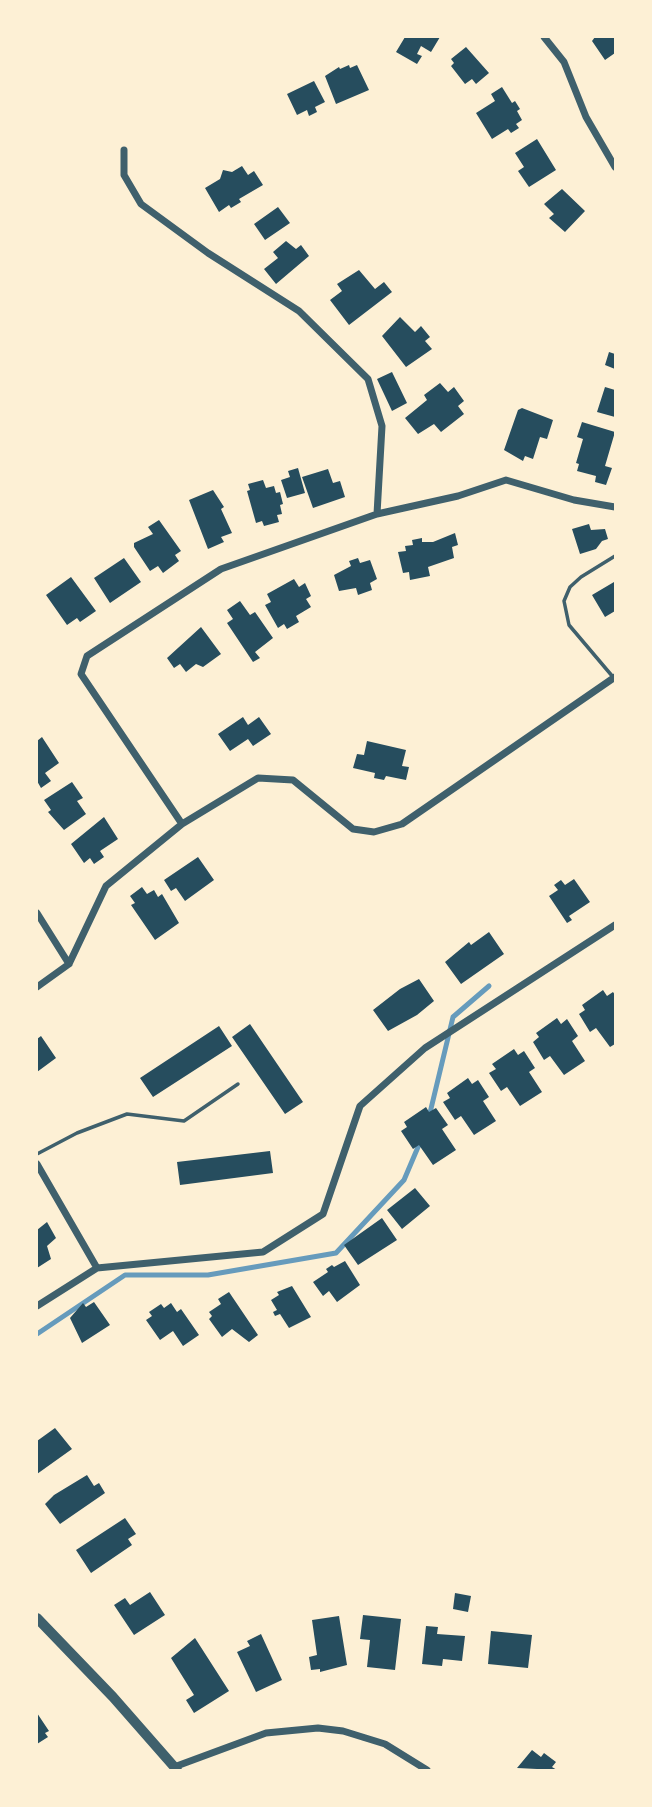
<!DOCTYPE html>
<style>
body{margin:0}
#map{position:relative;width:652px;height:1807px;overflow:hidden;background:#fdf0d5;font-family:"Crimson Pro",serif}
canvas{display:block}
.frame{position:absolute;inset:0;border:38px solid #fdf0d5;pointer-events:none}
</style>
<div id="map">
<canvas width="652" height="1807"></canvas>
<div class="frame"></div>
</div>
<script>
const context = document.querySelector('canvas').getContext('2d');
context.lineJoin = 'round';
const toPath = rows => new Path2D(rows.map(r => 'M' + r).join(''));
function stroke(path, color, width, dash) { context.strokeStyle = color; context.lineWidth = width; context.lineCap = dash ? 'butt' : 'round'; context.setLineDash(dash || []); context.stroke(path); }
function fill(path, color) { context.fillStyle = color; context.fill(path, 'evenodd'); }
stroke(toPath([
 [429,1117,453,1017,489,986],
 [37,1334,125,1275,208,1275,336,1253,404,1180,421,1140]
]), '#669bbc', 5);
fill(toPath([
 [405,37,440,37,431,52,421,46,417,54,422,56,417,64,396,52],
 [595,37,615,37,615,53,605,60,592,41],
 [466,47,489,73,476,84,472,79,465,84,451,66,454,63,451,59],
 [349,65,350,68,357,65,369,90,336,104,325,76,339,67,340,69],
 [314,81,325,102,315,107,317,112,309,116,307,110,297,115,287,94],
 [502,87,512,103,515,101,520,109,517,111,522,120,516,124,519,128,511,133,508,129,492,139,476,113,495,101,491,94],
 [537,139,556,170,529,187,518,171,524,167,515,153],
 [242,166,248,175,254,171,263,185,239,199,241,202,231,208,229,205,219,212,205,188,220,179,223,170,232,172],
 [562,189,585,211,565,232,549,218,554,214,544,204],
 [278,207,290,223,265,240,254,224],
 [286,241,296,249,301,245,309,256,276,284,264,269,278,258,273,252],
 [359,270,375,289,384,282,392,292,349,325,330,300,342,291,337,284],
 [400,317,415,332,421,326,430,337,425,341,432,349,406,367,382,336],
 [609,352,615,354,615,369,605,365],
 [392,372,407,403,392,411,377,379],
 [440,383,448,392,454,387,464,401,458,406,464,414,441,432,434,424,418,434,405,418,427,400,424,395],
 [605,387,615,390,615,417,597,412],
 [522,408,553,420,547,439,540,437,533,459,525,456,523,461,504,450,518,410],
 [582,422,615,432,605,466,612,468,606,485,595,482,596,476,577,471,579,464,576,463,583,439,577,437],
 [298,468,305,493,287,498,281,480,290,477,288,471],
 [328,469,333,483,340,481,345,497,313,508,302,477],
 [263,480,266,488,274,486,276,493,280,492,283,504,280,505,282,514,277,515,279,522,264,526,262,521,256,523,247,491,250,490,248,484],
 [213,490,224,507,221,509,232,533,221,537,224,542,208,549,189,500],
 [159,520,181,551,175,555,179,561,163,573,158,566,150,571,134,547,134,543,153,534,148,527],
 [589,524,591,530,605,529,608,539,602,541,596,549,580,554,572,529],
 [455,533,458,545,452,547,454,558,428,567,430,576,410,580,409,572,403,573,398,552,406,551,405,546,413,545,412,540,422,538,422,542,433,542],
 [124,558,141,582,110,603,94,578],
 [358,558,360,563,370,560,377,579,370,583,372,590,358,595,356,588,339,591,334,575,351,566,349,561],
 [71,577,96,611,80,622,77,618,67,625,46,595],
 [294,579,299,587,305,583,311,596,306,599,311,607,296,616,299,622,287,629,284,624,278,628,265,605,271,602,267,594],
 [614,582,615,611,605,617,592,595],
 [240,601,250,615,255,612,273,638,255,652,260,658,253,662,227,623,233,619,227,610],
 [201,627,221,654,203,667,196,664,186,672,180,664,174,668,167,658],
 [243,717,248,725,259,717,271,734,253,746,248,739,230,751,218,734],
 [42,737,59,763,45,773,51,781,41,788,37,781,37,741],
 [367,741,406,750,402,766,409,767,406,780,386,776,384,780,374,778,375,773,353,768,357,754,364,755],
 [72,782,83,798,77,801,86,814,64,830,48,812,51,810,44,800],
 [104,817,118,839,100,851,104,857,94,864,90,858,84,863,71,844],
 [198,857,214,880,185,901,176,888,171,891,164,880],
 [574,879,590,902,569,916,572,920,567,923,549,896,558,890,554,885,561,880,565,885],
 [142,887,147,894,154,890,158,897,162,894,179,923,155,940,131,905,135,903,130,896],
 [489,932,504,954,461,984,445,962,469,942,471,945],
 [419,979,434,1001,417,1015,388,1031,373,1010,400,989],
 [603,990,607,996,613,992,615,995,615,1044,610,1047,596,1028,590,1032,579,1014,585,1010,582,1005],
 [557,1018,561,1024,567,1019,578,1036,572,1041,585,1061,564,1075,550,1056,544,1060,533,1042,539,1037,536,1033],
 [250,1024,303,1102,285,1114,232,1037],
 [219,1026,232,1046,153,1097,140,1078],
 [41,1036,56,1058,37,1072,37,1039],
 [514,1049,518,1055,524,1051,535,1068,529,1072,542,1092,520,1106,507,1087,501,1091,489,1073,496,1069,492,1064],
 [468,1078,472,1084,478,1080,489,1097,483,1101,496,1121,474,1135,461,1116,455,1120,443,1102,450,1098,447,1093],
 [426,1107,429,1112,436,1108,448,1125,442,1129,456,1150,433,1165,419,1145,413,1149,401,1131,407,1127,404,1122],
 [270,1151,273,1173,180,1185,177,1162],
 [415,1188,430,1206,402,1229,387,1210],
 [382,1218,397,1240,358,1265,344,1245],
 [47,1222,56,1238,47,1246,51,1259,37,1268,37,1230],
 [345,1261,360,1285,337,1302,329,1291,323,1296,313,1282,328,1272,326,1269,332,1265,334,1267],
 [292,1286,311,1317,289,1328,280,1314,275,1316,273,1312,277,1310,271,1300,279,1295,277,1292],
 [229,1292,258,1335,249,1342,232,1329,222,1337,209,1319,212,1316,209,1312,221,1304,218,1299],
 [94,1302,110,1325,82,1343,70,1318,83,1303,86,1307],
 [171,1303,177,1312,181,1309,199,1335,183,1346,173,1331,160,1340,146,1320,152,1316,149,1312,161,1304,164,1308],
 [55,1428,72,1449,37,1474,37,1441],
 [87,1475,94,1486,99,1483,105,1493,60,1524,45,1504,54,1495],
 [125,1518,136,1534,128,1539,132,1545,91,1573,76,1550],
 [150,1592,165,1615,134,1635,114,1605,125,1598,130,1605],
 [455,1593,471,1596,468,1612,453,1609],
 [363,1615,401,1619,395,1670,367,1667,370,1640,360,1639],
 [339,1616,347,1665,320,1672,320,1669,311,1670,309,1657,317,1655,312,1620],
 [426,1626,438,1627,437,1634,465,1636,462,1661,443,1659,442,1666,422,1664],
 [491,1631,532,1635,528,1668,488,1664],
 [261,1634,282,1680,256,1692,237,1652,250,1646,247,1641],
 [195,1638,229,1691,194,1713,186,1700,194,1695,171,1658],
 [37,1713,49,1731,45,1733,48,1737,37,1744],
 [532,1750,541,1757,544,1753,556,1762,552,1767,557,1770,517,1768]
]), '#264d5e');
stroke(toPath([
 [613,677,569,625,564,601,570,587,581,577,615,556],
 [37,1154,77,1133,127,1114,184,1121,238,1084]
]), '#3f606c', 3.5);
stroke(toPath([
 [544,37,564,62,586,117,615,167],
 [124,150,124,175,141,204,208,253,299,311,368,379,382,426,377,514],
 [182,824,81,674,87,656,221,569,377,514,458,496,506,480,574,500,615,507],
 [37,913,69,964],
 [37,987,69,964,106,886,182,824,258,778,293,780,353,829,374,832,402,824,615,677],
 [37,1164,97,1268],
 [37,1306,97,1268,263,1252,323,1214,360,1106,425,1048,615,925],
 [174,1767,266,1733,318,1728,343,1731,385,1744,427,1770]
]), '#3f606c', 7);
stroke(toPath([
 [37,1618,113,1697,177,1770]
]), '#3f606c', 10);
</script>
